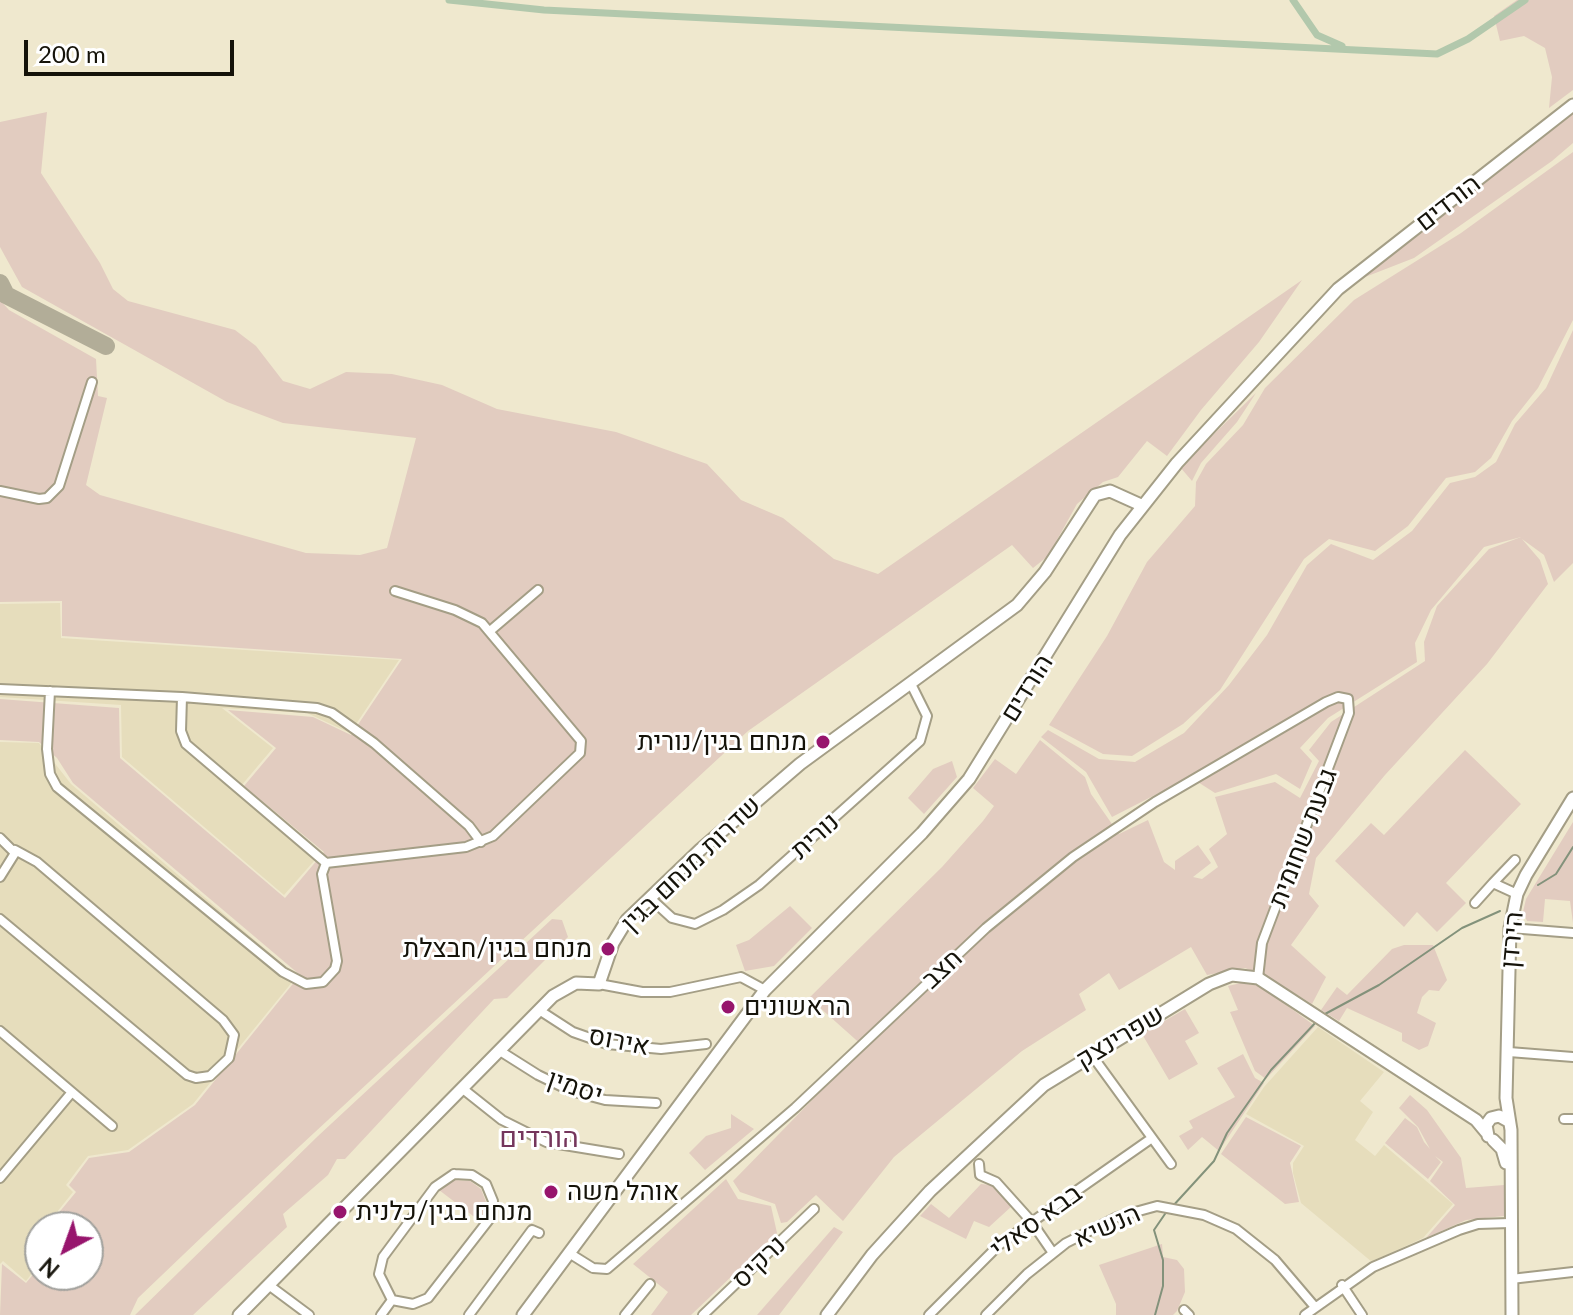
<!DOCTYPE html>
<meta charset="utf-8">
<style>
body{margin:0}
#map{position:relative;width:1573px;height:1315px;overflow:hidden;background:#efe8ce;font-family:Lato,sans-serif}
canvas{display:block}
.north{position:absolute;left:24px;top:1211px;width:80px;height:80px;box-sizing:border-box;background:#fff;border:2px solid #a1a19d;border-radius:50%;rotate:221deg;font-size:22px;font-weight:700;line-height:32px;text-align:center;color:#15130a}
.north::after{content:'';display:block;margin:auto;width:28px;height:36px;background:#97156d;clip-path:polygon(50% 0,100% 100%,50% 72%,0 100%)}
.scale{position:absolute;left:24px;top:40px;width:210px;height:36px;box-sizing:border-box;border:4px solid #15130a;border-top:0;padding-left:10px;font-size:24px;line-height:28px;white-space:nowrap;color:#15130a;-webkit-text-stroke:6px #fff;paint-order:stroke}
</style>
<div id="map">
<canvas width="1573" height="1315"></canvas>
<div class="north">N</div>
<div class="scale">200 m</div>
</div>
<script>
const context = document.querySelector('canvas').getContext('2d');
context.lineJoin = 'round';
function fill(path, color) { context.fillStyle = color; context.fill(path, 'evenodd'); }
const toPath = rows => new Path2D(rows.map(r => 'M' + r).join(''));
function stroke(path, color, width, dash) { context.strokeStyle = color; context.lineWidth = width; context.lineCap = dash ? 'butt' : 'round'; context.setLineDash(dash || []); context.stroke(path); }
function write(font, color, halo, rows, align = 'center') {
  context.font = font + ' Lato,Heebo,sans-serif'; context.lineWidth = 6; context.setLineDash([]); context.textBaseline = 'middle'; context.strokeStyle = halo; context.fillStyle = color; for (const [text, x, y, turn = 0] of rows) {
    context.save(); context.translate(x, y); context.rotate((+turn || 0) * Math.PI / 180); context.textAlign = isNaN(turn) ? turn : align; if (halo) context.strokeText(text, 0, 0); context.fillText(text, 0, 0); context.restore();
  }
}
fill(toPath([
 [60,603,61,638,399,660,350,733,307,713,222,708,273,748,241,786,321,853,284,895,122,757,121,705,0,697,0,604],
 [0,742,39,743,71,784,297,976,193,1104,128,1150,88,1156,66,1185,73,1192,45,1227,40,1227,40,1263,26,1281,3,1261,0,1264],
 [1318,1027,1384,1072,1360,1101,1373,1112,1355,1140,1375,1156,1384,1145,1453,1204,1423,1238,1372,1262,1301,1203,1293,1173,1293,1163,1304,1146,1246,1114,1264,1087]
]), '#e6ddbc');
fill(toPath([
 [1517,0,1573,0,1573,90,1549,108,1552,77,1545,48,1524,36,1500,41,1494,16],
 [47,112,41,173,100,263,113,289,128,301,235,330,256,346,283,381,310,389,346,372,392,374,442,385,497,409,616,432,707,464,741,500,783,518,834,559,878,574,1302,280,1259,342,1201,410,1167,456,1147,441,1118,477,1103,482,1077,504,1048,556,1033,568,1012,545,748,731,206,1233,138,1298,130,1315,0,1315,2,1264,26,1283,40,1266,40,1275,88,1275,88,1227,47,1227,76,1192,69,1185,89,1158,129,1152,195,1105,300,975,73,783,57,758,39,742,0,740,0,699,119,708,120,758,285,898,324,852,244,786,276,748,228,710,313,717,351,735,402,659,62,636,62,601,0,602,0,300,9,310,96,359,98,396,107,398,86,485,100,495,306,553,360,555,387,548,416,438,283,423,227,402,22,287,0,247,0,122],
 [1573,113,1573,143,1552,161,1414,258,1360,279],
 [1573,152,1573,320,1538,388,1512,421,1491,458,1475,472,1446,478,1408,526,1375,551,1329,539,1304,559,1220,690,1183,724,1132,756,1103,754,1049,725,1107,636,1147,562,1195,506,1196,482,1206,464,1243,425,1265,388,1354,300,1461,233],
 [1573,330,1573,563,1554,582,1544,555,1522,539,1540,560,1548,584,1487,664,1385,775,1316,858,1309,894,1319,906,1291,945,1326,977,1312,1004,1268,977,1245,968,1207,975,1191,947,1119,990,1109,973,1079,994,1086,1010,1022,1051,894,1157,843,1221,816,1195,787,1222,781,1223,775,1204,740,1192,733,1181,864,1047,809,998,942,867,983,821,994,806,973,788,995,759,1016,774,1040,740,1085,777,1091,794,1119,834,1148,820,1164,862,1175,870,1175,861,1198,845,1211,863,1193,877,1202,879,1218,867,1209,849,1227,834,1215,797,1275,782,1300,798,1319,761,1309,750,1331,722,1425,661,1424,642,1437,606,1489,549,1521,537,1484,547,1431,610,1415,643,1417,662,1328,718,1300,748,1312,761,1300,789,1276,774,1215,793,1190,777,1112,817,1086,772,1041,737,1048,730,1099,759,1135,762,1184,733,1229,685,1267,635,1307,565,1331,544,1373,560,1412,531,1450,483,1475,477,1496,462,1515,424,1546,388],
 [1256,393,1237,422,1201,463,1192,481,1180,467],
 [1465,750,1521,804,1446,883,1466,903,1437,932,1417,912,1404,927,1335,861,1371,823,1384,835],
 [952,761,957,777,924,814,908,798,933,769],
 [1573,822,1573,923,1570,901,1545,899,1543,922,1527,921,1523,912,1526,899],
 [790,906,812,928,774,966,745,971,736,945,749,940],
 [552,919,562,920,568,937,507,998,494,999,345,1159,337,1159,328,1175,283,1214,287,1227,193,1315,135,1315,318,1136],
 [1404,945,1433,945,1447,980,1439,991,1429,990,1422,997,1417,1013,1436,1023,1428,1046,1419,1050,1402,1041,1402,1033,1347,1008,1339,1021,1321,1010,1337,987,1347,995,1392,949],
 [1241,983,1254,984,1270,993,1315,1026,1266,1079,1255,1071,1230,1012,1238,1010,1228,986],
 [1185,1009,1199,1033,1185,1041,1198,1064,1169,1080,1142,1034],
 [1243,1054,1255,1078,1264,1083,1219,1151,1202,1137,1188,1150,1179,1136,1193,1128,1189,1121,1235,1097,1217,1068],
 [1410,1095,1427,1110,1461,1158,1466,1188,1504,1185,1504,1216,1466,1220,1426,1238,1455,1205,1430,1181,1443,1162,1435,1156,1441,1162,1428,1179,1385,1143,1405,1118,1417,1127,1424,1142,1430,1149,1418,1127,1399,1108],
 [731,1114,754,1129,705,1170,689,1153,706,1136,731,1128],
 [1246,1117,1301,1146,1290,1163,1299,1202,1285,1204,1221,1154],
 [726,1179,738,1199,771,1206,777,1233,691,1315,651,1315,668,1292,633,1264],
 [455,1180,470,1181,481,1189,486,1202,481,1222,439,1190],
 [981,1184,991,1185,1012,1206,989,1227,974,1221,966,1239,920,1216,931,1204,949,1218],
 [834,1227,843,1232,779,1315,757,1315],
 [1162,1244,1163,1257,1177,1260,1184,1269,1185,1292,1177,1311,1173,1315,1116,1315,1116,1304,1099,1265]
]), '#e2ccc0');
stroke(toPath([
 [1538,885,1556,874,1573,847],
 [1325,1014,1379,985,1462,928,1500,911],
 [1172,1207,1214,1161,1227,1133,1271,1070,1317,1021],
 [1155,1315,1163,1286,1163,1260,1154,1230,1167,1211]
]), '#83927b', 2);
stroke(toPath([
 [449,0,544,10,1437,54,1468,39,1525,0],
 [1293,0,1317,35,1342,46]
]), '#b2c8ac', 7);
stroke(toPath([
 [0,283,6,295,106,346]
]), '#b2ad98', 18);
const street = toPath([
 [0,491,39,499,47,498,59,486,92,382],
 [490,631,538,590],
 [0,689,182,697,317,708,332,713,374,743,469,826,481,842],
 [50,691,47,749,50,774,57,787,283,972,306,984,323,982,335,969,337,961,322,874,326,863],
 [182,697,181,731,186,744,326,863,466,847,493,836,580,753,581,741,482,623,455,610,395,591],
 [0,838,15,853,0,877],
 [1493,883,1515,860],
 [650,898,672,918,695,924,723,910,759,885,920,741,927,716,911,684],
 [1475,903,1493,883,1517,894],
 [0,919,187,1075,196,1078,210,1076,229,1058,234,1035,223,1020,37,862,15,850],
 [1510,928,1573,933],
 [599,984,642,992,670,992,741,977,765,990],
 [539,1010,573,1032,607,1044,661,1049,706,1044],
 [0,1031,112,1126],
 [500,1051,538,1075,571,1091,605,1100,656,1103],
 [1509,1052,1573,1057],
 [1091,1054,1171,1164],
 [463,1089,502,1120,546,1142,619,1154],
 [1564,1119,1573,1119],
 [979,1164,980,1175,996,1182,1031,1221,1053,1253],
 [454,1174,472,1175,486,1184,493,1201,491,1217,428,1298,413,1304,392,1300,379,1274,383,1257,435,1187,454,1174],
 [0,1178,72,1092],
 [569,1253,593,1268,607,1269,795,1108,986,928,1073,857,1155,802,1326,702,1338,697,1348,699,1349,713,1262,943,1258,978],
 [1511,1279,1573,1272],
 [1342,1285,1362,1315],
 [270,1286,309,1315],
 [1184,1310,1189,1315],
 [381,1315,392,1300],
 [469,1315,532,1230,539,1233],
 [625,1315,650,1284],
 [703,1315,814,1209],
 [929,1315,999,1245,1152,1138],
 [986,1315,1027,1274,1066,1243,1117,1217,1157,1206,1204,1215,1236,1229,1275,1260,1315,1307],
 [1305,1315,1373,1267,1459,1230,1478,1224,1510,1223]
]);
const secondary = toPath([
 [1488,1136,1486,1125,1491,1118,1499,1116,1508,1121],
 [1493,1140,1502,1149,1506,1163],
 [239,1315,553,996,576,983,599,984,613,943,627,920,700,850,800,764,1017,605,1045,572,1095,495,1110,491,1141,505],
 [523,1315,765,990,922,833,969,779,1120,535,1177,463,1338,289,1573,105],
 [827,1315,872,1255,930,1191,1044,1085,1209,984,1232,975,1258,978,1476,1120,1486,1132],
 [1512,1315,1511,1130,1506,1098,1510,928,1517,894,1526,875,1573,798]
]);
stroke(street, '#a49e86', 12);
stroke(secondary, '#a49e86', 15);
stroke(street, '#fff', 8);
stroke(secondary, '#fff', 11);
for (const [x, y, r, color] of [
 [823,742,8,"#97156d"],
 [608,949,8,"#97156d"],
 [728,1007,8,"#97156d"],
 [551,1192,8,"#97156d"],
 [340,1212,8,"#97156d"]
]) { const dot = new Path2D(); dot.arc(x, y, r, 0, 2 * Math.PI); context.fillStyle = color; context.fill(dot); stroke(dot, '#fff', 3); }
write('26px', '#15130a', '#fff', [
 ["הורדים",1448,203,-38],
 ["הורדים",1027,688,-58],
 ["נורית",815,836,-42],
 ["גבעת שחומית",1303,838,-69],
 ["שדרות מנחם בגין",691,864,-44],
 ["הירדן",1512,940,-85],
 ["חצב",942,969,-43],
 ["שפרינצק",1120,1037,-31],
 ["אירוס",619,1041,11],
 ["יסמין",575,1087,19],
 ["בבא סאלי",1036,1221,-36],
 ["הנשיא",1107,1226,-24],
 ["נרקיס",759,1262,-44]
]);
write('26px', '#15130a', '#fff', [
 ["מנחם בגין/נורית",807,742,"right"],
 ["מנחם בגין/חבצלת",592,949,"right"],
 ["הראשונים",744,1007],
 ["אוהל משה",567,1192],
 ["מנחם בגין/כלנית",356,1212]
], 'left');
write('28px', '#75365c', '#fff', [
 ["הורדים",539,1138]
]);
</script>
